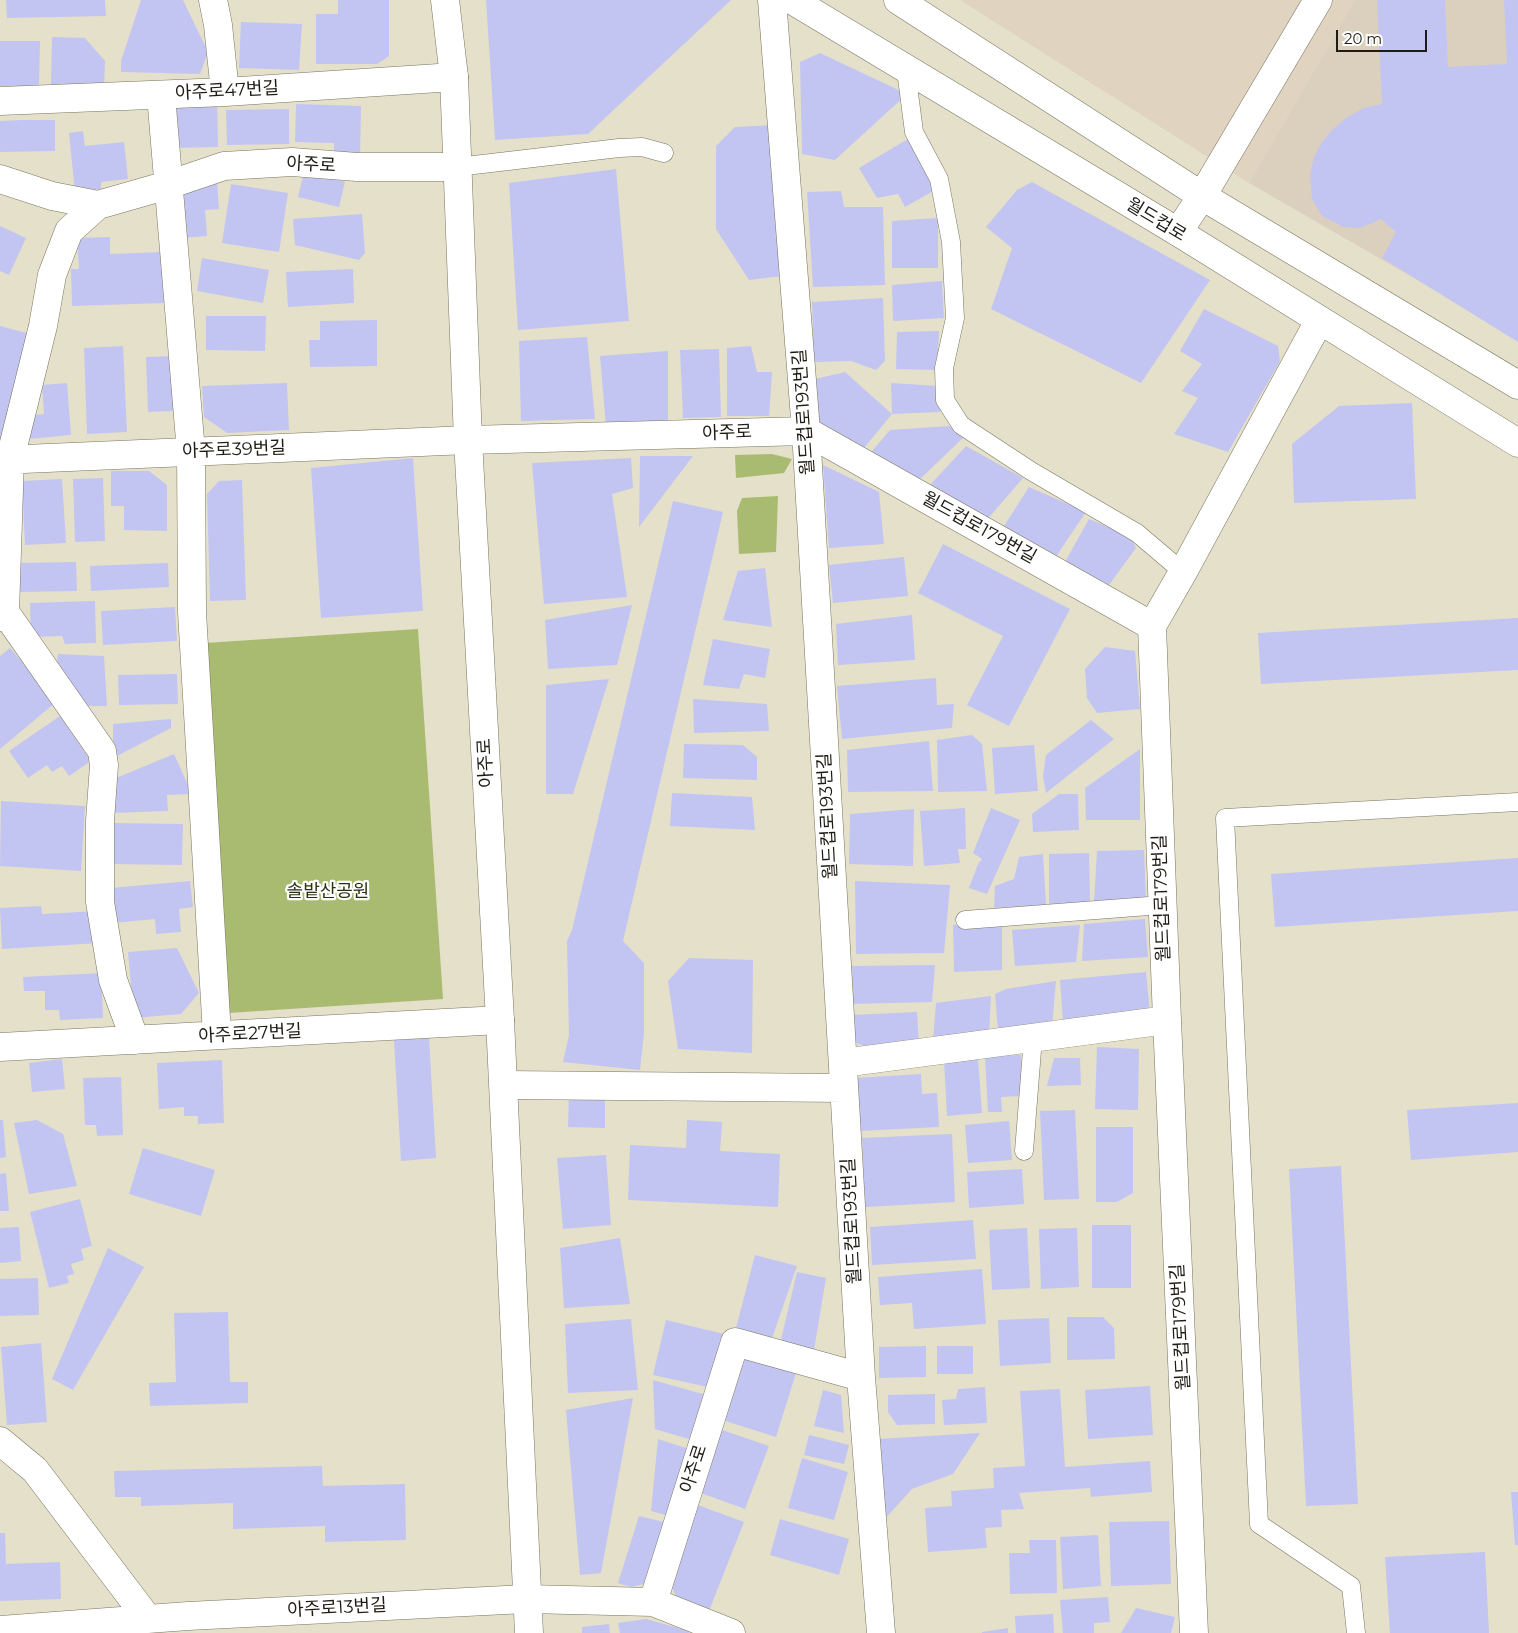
<!DOCTYPE html>
<meta charset="utf-8">
<style>
body{margin:0}
#map{position:relative;width:1518px;height:1633px;overflow:hidden;background:#e5e0c9;font-family:Montserrat,sans-serif}
canvas{display:block}
.scale{position:absolute;left:1336px;top:30px;width:91px;height:22px;box-sizing:border-box;border:2px solid #1d1b13;border-top:0;padding-left:6px;font-size:15px;line-height:18px;white-space:nowrap;color:#1d1b13;-webkit-text-stroke:4px #fff;paint-order:stroke}
</style>
<div id="map">
<canvas width="1518" height="1633"></canvas>
<div class="scale">20 m</div>
</div>
<script>
const context = document.querySelector('canvas').getContext('2d');
context.lineJoin = 'round';
function fill(path, color) { context.fillStyle = color; context.fill(path, 'evenodd'); }
const toPath = rows => new Path2D(rows.map(r => 'M' + r).join(''));
function stroke(path, color, width, dash) { context.strokeStyle = color; context.lineWidth = width; context.lineCap = dash ? 'butt' : 'round'; context.setLineDash(dash || []); context.stroke(path); }
function write(font, color, halo, rows, align = 'center') {
  context.font = font + ' Montserrat,"Noto Sans KR",sans-serif'; context.lineWidth = 4.5; context.setLineDash([]); context.textBaseline = 'middle'; context.strokeStyle = halo; context.fillStyle = color; for (const [text, x, y, turn = 0] of rows) {
    context.save(); context.translate(x, y); context.rotate((+turn || 0) * Math.PI / 180); context.textAlign = isNaN(turn) ? turn : align; if (halo) context.strokeText(text, 0, 0); context.fillText(text, 0, 0); context.restore();
  }
}
fill(toPath([
 [960,0,1355,0,1249,183]
]), '#e0d3c0');
fill(toPath([
 [1355,0,1518,0,1518,338,1249,183]
]), '#dbd0bd');
fill(toPath([
 [772,454,792,459,784,473,736,478,735,455],
 [778,496,776,552,739,554,737,511,742,498],
 [418,629,443,999,228,1013,205,643]
]), '#a9bb71');
fill(toPath([
 [6,0,105,0,106,16,7,18],
 [141,0,183,0,208,52,200,74,121,72,121,61],
 [338,0,389,0,389,56,377,64,316,64,316,14,338,14],
 [486,0,731,0,588,134,495,140],
 [1377,0,1445,0,1448,67,1507,64,1504,0,1518,0,1518,342,1382,258,1396,232,1381,219,1360,228,1343,227,1322,216,1312,199,1310,174,1314,157,1322,142,1333,129,1346,118,1364,108,1382,104],
 [241,22,302,24,299,70,239,68],
 [52,37,85,38,105,61,104,88,51,86],
 [0,41,40,41,39,87,0,86],
 [820,53,907,94,835,160,802,154,800,62],
 [217,97,218,147,174,148,173,111,189,98],
 [296,104,361,106,360,159,334,159,334,143,295,142],
 [289,109,289,144,227,145,226,110],
 [21,120,55,120,55,151,0,152,0,121],
 [774,125,782,276,749,280,716,229,716,146,735,127],
 [83,131,85,146,124,142,128,179,101,182,101,189,75,192,69,133],
 [908,139,937,189,905,207,898,194,877,198,859,168],
 [616,169,629,321,518,330,509,183],
 [304,172,345,182,339,207,298,197],
 [217,181,219,209,205,210,207,236,181,238,178,201,190,182],
 [1032,182,1210,280,1141,383,991,309,1012,248,986,227,1017,190],
 [231,184,288,193,279,252,222,243],
 [841,191,844,207,883,207,885,285,813,287,807,192],
 [362,214,365,253,359,260,295,245,293,219],
 [938,218,938,268,892,268,892,221],
 [0,226,26,238,9,275,0,271],
 [110,237,110,254,162,252,164,303,72,306,71,269,79,269,77,238],
 [202,258,269,270,263,303,197,291],
 [353,269,354,303,288,307,286,272],
 [942,281,944,318,893,321,892,285],
 [883,298,885,361,876,370,851,361,814,362,812,302],
 [1204,309,1278,346,1280,361,1228,452,1174,434,1198,398,1182,391,1202,364,1180,351],
 [206,316,266,316,265,351,206,350],
 [377,320,377,366,310,367,309,340,320,340,320,321],
 [0,326,34,335,0,443],
 [939,331,937,370,896,369,897,332],
 [587,337,595,419,521,421,519,341],
 [123,346,127,432,87,434,84,348],
 [751,346,757,372,772,372,769,416,727,416,727,348],
 [719,349,721,417,683,418,680,350],
 [668,351,668,421,606,426,600,356],
 [172,356,174,411,148,412,146,357],
 [845,372,892,414,859,454,819,437,811,380],
 [67,383,71,435,28,439,26,416,44,414,42,385],
 [287,383,289,430,227,433,204,417,202,386],
 [891,383,939,386,940,412,892,414],
 [1412,403,1416,499,1294,503,1292,444,1339,406],
 [949,426,966,435,920,479,867,457,890,430],
 [966,446,1023,478,985,522,935,497,931,484],
 [640,456,693,456,639,527],
 [413,458,423,611,321,618,311,468],
 [631,458,633,488,612,494,627,597,544,604,532,463],
 [823,465,879,492,884,544,829,548],
 [111,471,149,471,167,485,167,531,124,530,124,506,111,506],
 [103,478,105,541,75,542,73,479],
 [62,479,66,543,25,545,22,481],
 [242,480,246,600,210,601,207,494,219,481],
 [1029,487,1086,512,1055,558,1004,526],
 [673,501,723,512,623,941,644,963,644,1033,640,1070,563,1062,569,1035,567,941,572,930],
 [1089,519,1130,536,1136,548,1109,585,1065,562],
 [943,544,1070,609,1009,726,967,705,1003,636,918,593],
 [904,557,908,596,833,603,829,565],
 [76,562,77,591,20,592,19,563],
 [168,563,169,587,91,591,90,566],
 [765,568,772,627,723,620,738,571],
 [95,601,96,643,65,644,62,636,31,637,30,603],
 [632,605,617,665,548,669,545,620],
 [175,607,177,641,103,645,101,611],
 [912,615,915,660,838,665,836,624],
 [1518,618,1518,670,1261,684,1258,633],
 [713,639,770,649,765,678,744,674,739,689,703,685],
 [1105,647,1135,651,1140,709,1097,713,1087,698,1085,669],
 [10,648,56,702,0,749,0,656],
 [58,654,104,656,107,706,79,706,56,671],
 [177,674,178,704,119,705,118,675],
 [936,678,937,705,954,704,952,728,842,739,837,686],
 [609,679,573,794,546,794,546,685],
 [693,699,767,704,769,731,694,733],
 [60,716,91,761,69,776,62,766,52,772,47,765,28,778,9,751],
 [171,719,171,728,113,758,113,724],
 [1091,720,1114,739,1046,793,1043,776,1046,755],
 [972,735,982,744,987,791,938,792,937,740],
 [929,741,933,791,848,792,847,750],
 [684,744,743,745,757,757,757,780,683,778],
 [1034,745,1038,791,995,794,992,748],
 [1140,749,1140,820,1086,820,1085,788],
 [174,754,192,794,167,795,168,811,111,813,109,781],
 [672,793,752,797,755,830,670,826],
 [1059,794,1078,794,1079,830,1033,832,1032,814],
 [1,801,85,806,81,871,0,866],
 [965,808,966,849,958,849,960,863,924,866,920,811],
 [991,808,1020,820,987,894,969,888,978,864,982,859,973,853],
 [914,809,913,866,849,864,850,814],
 [111,823,183,824,182,865,110,864],
 [1144,850,1146,900,1094,902,1097,851],
 [1089,853,1090,902,1049,904,1049,854],
 [1043,854,1046,905,994,908,995,886,1014,879,1019,857],
 [1518,858,1518,911,1275,927,1271,874],
 [190,881,193,907,179,909,181,932,156,934,155,919,114,923,111,888],
 [855,881,950,885,944,953,856,954],
 [41,906,42,914,97,911,99,943,2,949,0,908],
 [1145,919,1148,957,1082,961,1084,924],
 [1002,921,1002,970,954,972,953,925],
 [1080,925,1076,962,1015,966,1012,930],
 [177,948,199,993,181,1014,134,1018,128,952],
 [689,958,753,960,752,1053,678,1049,668,981],
 [935,965,932,1002,853,1004,852,966],
 [1146,972,1150,1014,1063,1021,1060,980],
 [101,973,103,1018,60,1020,59,1010,45,1010,45,991,24,991,23,977],
 [1056,981,1052,1027,998,1031,995,994,1006,989],
 [991,996,989,1034,933,1041,936,1003],
 [917,1012,919,1047,878,1052,849,1040,850,1015],
 [429,1038,436,1158,401,1161,394,1040],
 [1097,1047,1139,1049,1138,1110,1095,1109],
 [1021,1055,1023,1096,1001,1097,1002,1112,988,1112,985,1056],
 [1054,1058,1080,1058,1081,1085,1047,1086],
 [62,1059,65,1089,32,1092,29,1063],
 [978,1059,982,1113,947,1116,944,1061],
 [222,1060,224,1123,198,1124,198,1116,184,1116,184,1107,159,1109,157,1063],
 [921,1074,922,1094,937,1093,939,1127,859,1131,855,1078],
 [121,1077,123,1135,97,1136,96,1125,85,1125,83,1078],
 [569,1091,605,1092,605,1128,568,1127],
 [1518,1103,1518,1152,1411,1160,1407,1110],
 [1075,1110,1079,1199,1044,1200,1040,1111],
 [0,1120,3,1120,6,1157,0,1158],
 [37,1120,63,1134,77,1186,29,1194,14,1123],
 [687,1120,722,1122,720,1151,780,1154,778,1207,628,1200,630,1145,686,1148],
 [1009,1121,1012,1160,968,1163,965,1125],
 [1096,1127,1133,1127,1133,1193,1117,1202,1096,1202],
 [952,1134,955,1202,865,1207,862,1138],
 [143,1148,215,1170,201,1216,129,1194],
 [606,1155,611,1225,563,1229,557,1158],
 [1341,1166,1358,1504,1306,1506,1289,1169],
 [1022,1169,1024,1204,969,1208,967,1172],
 [6,1173,9,1211,0,1211,0,1174],
 [80,1199,92,1246,81,1249,84,1260,71,1264,74,1274,67,1276,69,1283,49,1288,30,1212],
 [973,1220,976,1259,872,1265,870,1227],
 [1092,1225,1131,1225,1131,1288,1092,1288],
 [19,1227,21,1261,0,1263,0,1228],
 [1027,1228,1030,1288,992,1290,989,1230],
 [1077,1228,1079,1287,1041,1289,1039,1229],
 [620,1238,630,1304,564,1308,560,1248],
 [108,1248,144,1267,73,1390,52,1379],
 [755,1255,797,1266,770,1344,735,1332],
 [982,1269,986,1324,914,1329,912,1303,880,1305,878,1277],
 [797,1272,826,1278,813,1356,780,1344],
 [38,1278,39,1315,0,1316,0,1279],
 [228,1312,230,1382,248,1382,248,1403,150,1406,149,1383,176,1382,174,1313],
 [1067,1317,1103,1317,1114,1328,1115,1359,1067,1360],
 [1049,1318,1051,1363,1000,1366,998,1320],
 [631,1319,638,1390,568,1393,565,1324],
 [666,1320,724,1334,708,1387,653,1375],
 [41,1343,47,1422,7,1425,1,1347],
 [926,1346,926,1377,879,1378,879,1347],
 [937,1346,973,1346,973,1374,937,1374],
 [742,1353,797,1370,776,1437,722,1420],
 [653,1380,706,1395,692,1440,655,1429],
 [1150,1386,1153,1435,1088,1439,1085,1390],
 [985,1387,987,1423,944,1425,942,1400,956,1399,958,1389],
 [1060,1389,1065,1467,1150,1461,1152,1492,1091,1497,1090,1488,1019,1493,1024,1509,1001,1510,1002,1527,985,1528,987,1548,928,1552,925,1508,952,1506,951,1491,994,1488,993,1468,1025,1466,1020,1391],
 [823,1390,841,1395,844,1433,814,1426],
 [935,1394,935,1424,897,1425,888,1412,888,1395],
 [633,1398,601,1573,580,1575,566,1410],
 [719,1429,769,1446,745,1509,698,1492],
 [980,1433,953,1474,912,1489,883,1521,878,1439],
 [809,1435,849,1445,844,1464,804,1455],
 [658,1439,689,1449,673,1517,651,1511],
 [802,1458,848,1472,834,1520,788,1508],
 [322,1466,323,1486,405,1484,406,1540,325,1542,325,1526,233,1529,233,1503,141,1506,141,1497,115,1497,114,1471],
 [1511,1492,1518,1492,1518,1545,1515,1545],
 [695,1504,744,1522,709,1611,677,1599,668,1578],
 [639,1516,668,1523,657,1581,631,1587,618,1583],
 [780,1519,849,1539,839,1575,770,1555],
 [1169,1521,1171,1584,1111,1586,1109,1522],
 [0,1533,5,1533,6,1564,60,1562,61,1599,0,1601],
 [1098,1535,1101,1586,1063,1589,1060,1537],
 [1029,1540,1056,1540,1057,1593,1010,1594,1009,1553,1030,1553],
 [1485,1552,1489,1633,1390,1633,1385,1557],
 [1108,1597,1110,1622,1094,1623,1094,1633,1063,1633,1060,1600],
 [1136,1608,1175,1617,1171,1633,1121,1633],
 [1053,1614,1054,1633,1016,1633,1015,1616],
 [646,1619,689,1631,689,1633,620,1633,618,1623],
 [609,1624,610,1633,582,1633,582,1627],
 [1008,1628,1008,1633,982,1633,982,1632]
]), '#c2c5f2');
const lane = toPath([
 [906,70,914,132,939,179,951,242,955,318,944,368,945,400,961,425,1031,471,1137,533,1183,572],
 [457,167,619,148,642,147,664,153],
 [965,920,1162,905],
 [1024,1151,1033,1038],
 [1356,1633,1351,1586,1259,1524,1225,818,1518,802]
]);
const street = toPath([
 [213,0,218,25,225,92],
 [772,0,806,431,861,1377,881,1633],
 [161,95,191,452,192,612,217,1035],
 [0,101,225,92,454,77],
 [0,179,52,196,98,205,168,185,224,166,292,162,357,167,457,167],
 [1178,232,1202,196,1318,0],
 [0,460,468,440,806,431,1152,626],
 [5,612,102,751,104,765,100,821,100,902,113,980,135,1040],
 [0,617,5,612,10,459,43,326,52,275,69,231,98,205],
 [0,1047,500,1020],
 [843,1063,1167,1020],
 [504,1085,844,1088],
 [0,1441,35,1470,148,1619],
 [653,1602,735,1342,861,1377],
 [0,1630,188,1616,526,1599,653,1602,731,1633],
 [1194,1633,1167,1020,1152,626,1183,572,1319,321]
]);
const secondary = toPath([
 [445,0,454,77,468,440,500,1020,529,1633],
 [792,0,1178,232,1518,443],
 [898,0,1202,196,1518,385]
]);
stroke(lane, '#78745f', 19);
stroke(street, '#78745f', 29);
stroke(secondary, '#78745f', 29);
stroke(lane, '#fff', 18);
stroke(street, '#fff', 28);
stroke(secondary, '#fff', 28);
write('18px', '#1d1b13', '#fff', [
 ["아주로47번길",227,91,-3],
 ["아주로",311,165,3],
 ["월드컵로",1156,220,31],
 ["월드컵로193번길",804,412,-94],
 ["아주로",727,433,-2],
 ["아주로39번길",234,450,-2],
 ["월드컵로179번길",979,528,29],
 ["아주로",486,763,-93],
 ["월드컵로193번길",828,816,-93],
 ["월드컵로179번길",1162,898,-92],
 ["아주로27번길",250,1034,-3],
 ["월드컵로193번길",852,1221,-93],
 ["월드컵로179번길",1181,1327,-93],
 ["아주로",694,1469,-72],
 ["아주로13번길",337,1608,-3]
]);
write('18px', '#2b3210', '#fff', [
 ["솔밭산공원",328,892]
]);
</script>
